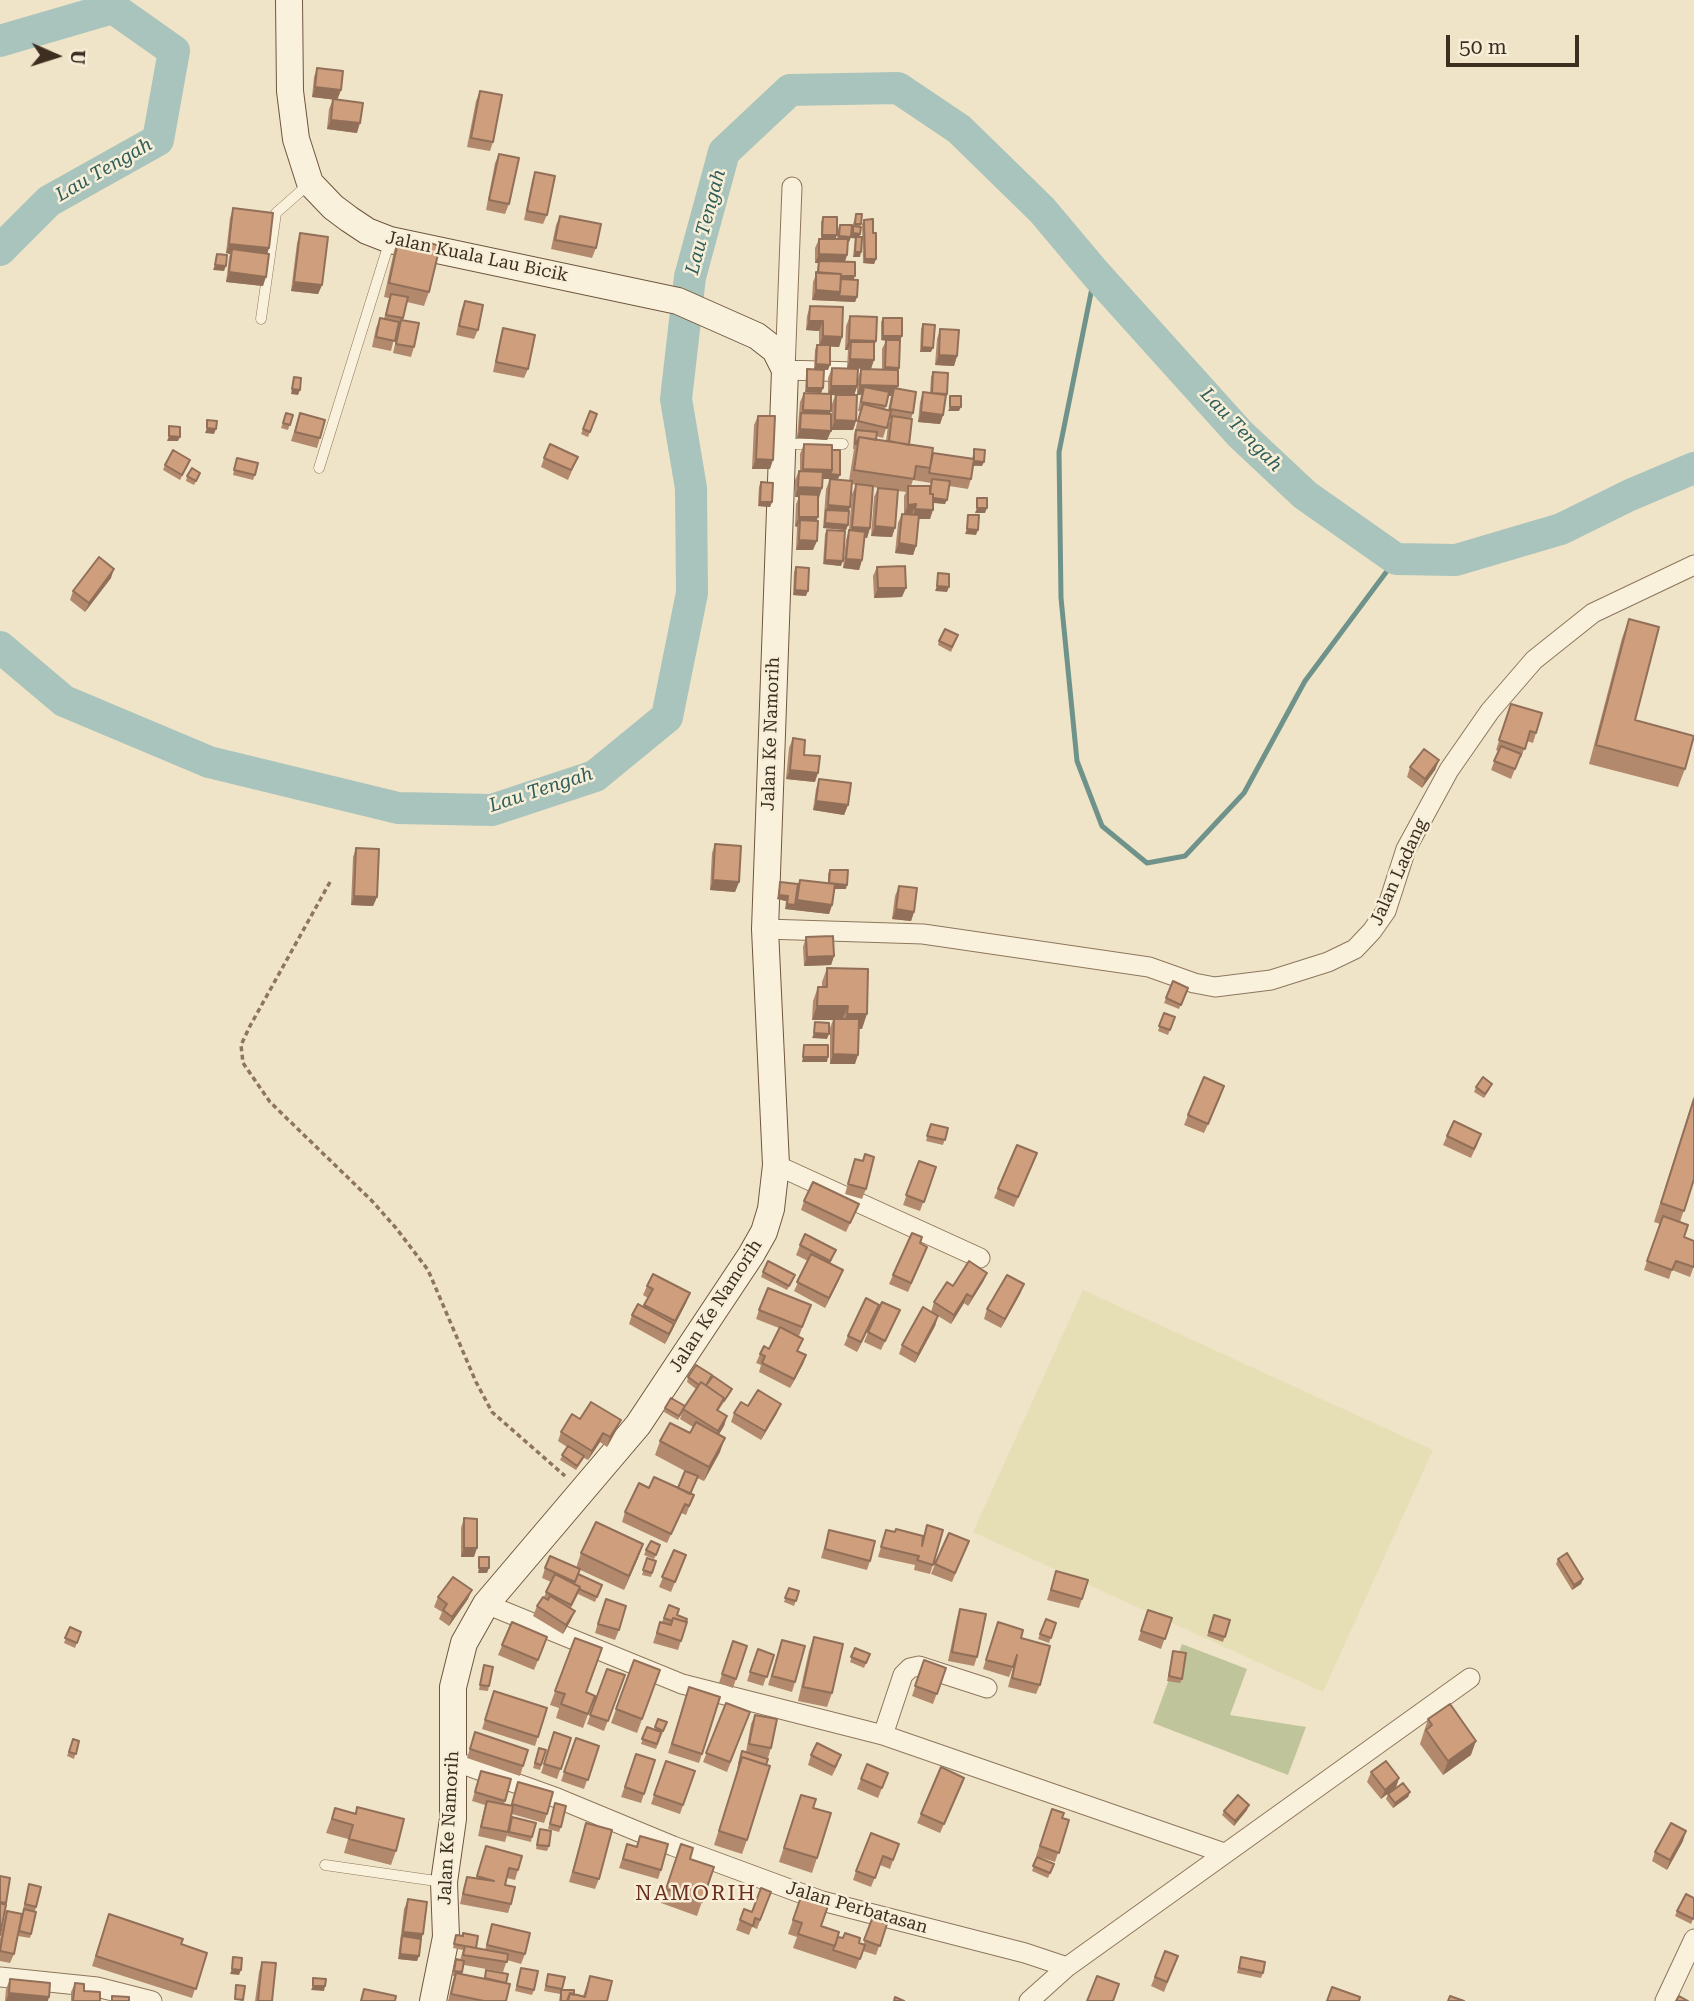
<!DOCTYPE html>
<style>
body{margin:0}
#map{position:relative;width:1694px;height:2001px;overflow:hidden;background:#f0e4c8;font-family:"Roboto Serif",serif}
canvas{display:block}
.north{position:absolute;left:21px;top:21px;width:70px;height:70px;-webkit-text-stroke:5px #f7eed8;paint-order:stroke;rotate:93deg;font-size:19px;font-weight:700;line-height:28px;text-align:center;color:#3d2e20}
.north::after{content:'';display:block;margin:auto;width:24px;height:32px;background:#3d2e20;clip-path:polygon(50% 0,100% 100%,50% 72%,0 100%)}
.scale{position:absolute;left:1446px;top:35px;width:133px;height:32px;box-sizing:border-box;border:4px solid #3d2e20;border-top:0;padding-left:9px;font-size:21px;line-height:24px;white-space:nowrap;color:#3d2e20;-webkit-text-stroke:5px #f7eed8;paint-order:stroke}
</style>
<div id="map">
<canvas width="1694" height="2001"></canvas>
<div class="north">U</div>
<div class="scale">50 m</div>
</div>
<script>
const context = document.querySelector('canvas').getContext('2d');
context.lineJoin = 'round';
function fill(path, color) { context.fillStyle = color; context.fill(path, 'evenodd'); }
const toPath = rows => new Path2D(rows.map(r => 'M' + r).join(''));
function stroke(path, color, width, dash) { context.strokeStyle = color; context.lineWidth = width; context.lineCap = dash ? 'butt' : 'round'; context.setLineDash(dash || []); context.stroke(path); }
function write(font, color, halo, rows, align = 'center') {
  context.font = font + ' "Roboto Serif",serif'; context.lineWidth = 5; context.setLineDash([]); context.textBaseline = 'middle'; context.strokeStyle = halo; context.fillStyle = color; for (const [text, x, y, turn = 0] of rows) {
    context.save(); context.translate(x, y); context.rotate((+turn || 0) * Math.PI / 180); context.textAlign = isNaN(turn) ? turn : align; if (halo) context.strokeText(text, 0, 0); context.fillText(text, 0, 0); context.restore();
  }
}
fill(toPath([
 [1083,1290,1433,1450,1323,1692,973,1532]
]), '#e6deb5');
fill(toPath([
 [1182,1644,1247,1669,1230,1715,1306,1727,1288,1775,1153,1723]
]), '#bfc49a');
stroke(toPath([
 [1095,273,1059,452,1061,598,1077,761,1102,826,1147,863,1185,856,1244,793,1305,681,1396,559]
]), '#6f938a', 5);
stroke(toPath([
 [0,41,113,8,174,51,158,140,49,201,0,250],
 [0,647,64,701,209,762,398,808,492,810,595,776,667,717,692,593,691,488,676,399,690,277,724,152,790,90,898,88,959,129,1042,210,1095,273,1240,434,1305,495,1396,559,1456,560,1561,529,1630,495,1694,468]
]), '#a9c4bc', 32);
const lane = toPath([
 [261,319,276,213,310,183],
 [785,444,843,444],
 [319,468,390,240],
 [325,1865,443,1882]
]);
const street = toPath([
 [792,187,785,370,855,372],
 [765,929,923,934,1149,967,1194,983,1215,987,1271,980,1328,962,1355,949,1372,931,1386,911,1406,849,1449,770,1490,711,1534,660,1593,613,1694,565],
 [776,1165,980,1258],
 [486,1604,682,1684,883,1735,1224,1853],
 [883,1735,903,1675,910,1668,919,1666,987,1688],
 [454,1761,557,1798,673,1846,822,1901,1025,1953,1067,1967],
 [0,1977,97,1987,152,2001],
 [1029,2001,1067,1967,1470,1678],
 [1665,2001,1694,1939]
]);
const secondary = toPath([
 [289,0,290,91,296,139,310,183,333,207,349,219,367,231,390,240,678,301,757,336,775,350,785,370,765,929,776,1165,771,1209,764,1232,751,1255,638,1425,486,1604,464,1643,453,1687,453,1819,444,1882,446,1937,433,2001]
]);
stroke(lane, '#8d765c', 11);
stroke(street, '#8d765c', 21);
stroke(secondary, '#6f573f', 28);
stroke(toPath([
 [330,882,250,1026,241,1045,243,1063,270,1102,372,1201,396,1228,428,1270,476,1382,492,1412,565,1476]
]), '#8d765c', 3.5, [5, 3.5]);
stroke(lane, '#faf1dc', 10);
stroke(street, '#faf1dc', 19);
stroke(secondary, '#faf1dc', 26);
fill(toPath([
 [317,68,341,90,337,100,312,97,314,77],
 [480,91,493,142,490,151,467,147,476,101],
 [333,99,357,133,327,129,329,109],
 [499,154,509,204,505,214,486,210,495,163],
 [535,172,547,215,543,224,524,220,532,181],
 [233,208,269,248,267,253,263,286,226,282,229,258,230,254,226,253,230,218],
 [856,214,861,224,859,237,860,257,853,257,855,238,851,238,851,231],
 [560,216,596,248,592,258,551,249,556,225],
 [823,217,837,235,835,239,837,239,838,229,840,225,851,237,849,242,848,242,847,255,845,262,853,279,857,297,855,302,812,300,813,282,817,272,818,263,815,263,815,248,819,239,821,239,821,222],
 [864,220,873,233,876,259,874,264,863,263,862,224],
 [300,233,322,285,318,294,291,291,297,243],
 [399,237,415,247,424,249,426,242,429,292,424,306,407,302,403,320,414,347,411,357,393,353,399,327,397,327,391,351,372,347,376,328,380,318,384,319,389,298,384,297,394,251],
 [465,301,478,330,474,339,456,335,461,311],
 [810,306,842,337,839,347,830,346,828,370,814,369,815,350,817,345,819,345,819,331,806,330,807,316],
 [850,316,874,346,871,369,847,368,848,350,845,350,846,326],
 [883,318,900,341,897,389,913,413,911,419,909,445,933,453,972,459,974,449,982,466,973,466,971,479,968,489,949,486,945,504,933,503,930,519,919,519,916,546,913,555,895,553,898,523,902,514,904,514,904,496,906,492,898,491,892,537,871,536,874,497,878,488,873,487,870,528,867,538,865,537,862,560,859,570,843,568,846,540,849,530,852,494,856,485,852,484,848,525,846,530,823,528,826,489,830,479,849,481,854,449,853,449,854,435,860,411,858,411,861,395,857,395,857,387,854,395,856,421,853,430,831,430,832,404,835,395,831,395,829,414,831,431,827,440,797,438,800,402,804,393,828,394,828,378,832,368,858,378,861,369,882,370,882,349,886,341,881,340,881,322],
 [888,395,891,396,888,410,885,410],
 [889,419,891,419,888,425,886,441,876,440,876,436,883,438],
 [913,480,931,483,930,491,911,486],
 [923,324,931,352,920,352,921,329],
 [503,328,528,369,524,378,493,372,500,338],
 [940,329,957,356,954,366,935,365,937,339],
 [807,369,823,388,821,393,805,392,806,374],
 [933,372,947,394,945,399,943,415,940,424,918,422,920,402,923,392,930,393,931,377],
 [590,411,597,414,588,437,581,434],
 [286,413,293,415,288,430,281,428],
 [300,413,320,438,317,448,291,441],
 [758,416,770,469,752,469,754,425],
 [804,444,832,450,838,479,823,479,822,488,818,498,813,550,796,550,797,527,795,526,796,504,799,497,795,497,795,480,799,471,800,471,800,454],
 [578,457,568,480,541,467,544,458],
 [237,458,255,475,253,480,233,475],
 [165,465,188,465,180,480,163,470],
 [200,473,194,485,186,481,187,476],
 [761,482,772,502,770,507,758,506,759,487],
 [827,530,841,566,823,564,825,534],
 [796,567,806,596,793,595,794,572],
 [877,567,902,597,874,598,873,576],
 [111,578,85,612,70,600,73,591],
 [1629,619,1635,720,1685,769,1678,787,1589,764,1622,638],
 [956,640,951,652,938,645,939,641],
 [1511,704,1536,733,1533,743,1527,741,1521,758,1520,757,1511,779,1491,770,1498,751,1496,750],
 [793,738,804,755,815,782,786,779,789,748],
 [1439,760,1435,770,1422,788,1407,777,1410,767],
 [819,779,848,805,844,815,813,810,816,789],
 [715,844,739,882,735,892,710,890,712,853],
 [356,848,377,897,373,906,351,905,353,857],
 [830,870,846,889,835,889,832,905,829,914,785,909,786,901,777,899,780,882,798,884,800,880,828,883,828,874],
 [899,886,914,912,911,921,892,919,895,896],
 [806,937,834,956,831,965,804,966,803,947],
 [827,968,862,1029,859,1028,855,1064,830,1064,830,1028,833,1020,812,1020,813,1001,818,987,822,987,822,982],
 [1173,981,1188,988,1179,1009,1164,1003],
 [1164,1013,1175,1017,1168,1035,1158,1031],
 [1476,1087,1490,1089,1484,1098,1474,1092],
 [1221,1096,1204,1133,1184,1125,1188,1115],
 [1694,1096,1694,1179,1680,1222,1694,1266,1690,1277,1672,1270,1669,1279,1644,1270,1660,1224,1654,1222],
 [931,1124,948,1128,943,1145,926,1141],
 [1447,1136,1478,1143,1471,1158,1443,1145],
 [855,1159,866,1189,862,1199,845,1194],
 [919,1161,936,1167,920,1211,903,1205],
 [1033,1163,1014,1207,994,1198,998,1189],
 [804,1201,859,1204,846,1232,801,1210],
 [920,1244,924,1256,908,1292,889,1284,893,1275],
 [800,1245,836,1250,830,1264,839,1280,825,1308,794,1291,808,1261,796,1255],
 [763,1272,793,1280,787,1290,761,1277],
 [987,1273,983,1282,968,1306,964,1303,951,1324,938,1316,935,1326,915,1363,899,1354,902,1345,931,1312,934,1302,953,1286],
 [1024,1284,1020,1294,1001,1328,984,1319,987,1309],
 [647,1286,690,1293,686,1303,665,1344,629,1324,632,1315,644,1307,648,1298,643,1295],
 [811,1305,799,1336,792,1333,798,1351,806,1355,803,1364,790,1388,759,1372,761,1365,756,1363,760,1354,769,1349,779,1328,756,1319,759,1310],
 [879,1305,857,1352,844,1345,848,1336],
 [900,1310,881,1350,864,1342,868,1332],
 [688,1377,711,1379,732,1389,730,1393,718,1411,727,1416,724,1426,719,1434,720,1452,704,1481,697,1478,691,1494,694,1495,686,1515,681,1513,667,1543,622,1522,625,1512,649,1488,678,1488,685,1471,655,1455,660,1441,690,1433,693,1427,680,1419,682,1413,678,1420,664,1412,665,1408,685,1406,696,1389,687,1382],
 [748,1406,777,1413,761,1440,731,1422,734,1413],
 [580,1419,617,1429,607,1447,600,1442,588,1460,584,1458,576,1470,560,1460,567,1447,558,1441,561,1432],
 [464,1518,474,1557,461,1557,461,1528],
 [927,1525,933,1565,930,1574,914,1570,915,1565,878,1557,886,1530,922,1542],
 [829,1530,870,1561,867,1570,821,1558],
 [969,1541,952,1582,931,1574,935,1564],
 [643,1544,638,1558,624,1590,576,1568,581,1553],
 [646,1550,659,1550,654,1559,644,1555],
 [674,1550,686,1555,671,1592,659,1587],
 [647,1558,656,1561,651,1577,642,1575],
 [1558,1559,1583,1579,1581,1584,1572,1590,1556,1564],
 [545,1568,578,1574,602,1585,595,1602,578,1594,571,1608,571,1620,563,1634,533,1616,537,1606,544,1597,551,1582,542,1578],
 [1056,1571,1082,1599,1079,1608,1047,1600],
 [789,1588,799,1591,794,1606,784,1602],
 [438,1597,468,1599,449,1626,439,1619,442,1612,434,1607],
 [669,1605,677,1615,687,1622,678,1650,653,1643,660,1622,662,1622],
 [602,1609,619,1630,615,1640,595,1633],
 [960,1609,977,1657,974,1666,948,1661,957,1618],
 [1148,1610,1172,1618,1161,1649,1138,1640],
 [1214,1615,1230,1620,1223,1642,1207,1636],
 [1046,1619,1056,1623,1049,1643,1038,1639],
 [512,1622,544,1646,534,1670,498,1655],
 [998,1622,1021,1638,1040,1685,1036,1694,1008,1687,1014,1665,1009,1677,983,1669],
 [70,1627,81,1632,75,1648,64,1643],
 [814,1637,832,1693,827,1707,798,1701,809,1651],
 [575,1638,586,1692,595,1696,583,1728,556,1718,559,1708,550,1705],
 [782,1640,795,1682,792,1692,768,1685],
 [733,1641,747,1646,733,1688,719,1683],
 [855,1648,870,1654,864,1668,850,1662],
 [758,1649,774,1655,763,1686,747,1681],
 [1173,1651,1182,1679,1180,1683,1167,1681],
 [634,1660,660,1670,637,1733,611,1723],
 [924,1660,946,1668,933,1704,912,1696],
 [484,1665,489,1686,488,1691,479,1690],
 [607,1669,625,1675,604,1731,587,1724],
 [494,1691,547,1708,535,1746,482,1729],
 [686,1696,702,1754,699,1763,668,1753],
 [726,1703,750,1712,727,1772,703,1762],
 [755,1715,771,1748,768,1758,756,1755,747,1840,742,1854,714,1845,738,1769,737,1768,741,1756,746,1752,751,1724],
 [658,1719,667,1722,656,1749,641,1744,647,1727,654,1730],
 [1428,1719,1471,1755,1443,1775,1420,1744],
 [475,1732,528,1750,520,1776,467,1758],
 [554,1732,571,1738,557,1779,541,1773],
 [576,1738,599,1746,584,1789,561,1781],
 [73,1739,79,1741,74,1759,67,1756],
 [539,1748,546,1750,540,1770,533,1768],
 [636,1754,655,1760,641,1803,621,1797],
 [811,1755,838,1764,832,1776,808,1765],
 [666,1761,695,1771,680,1814,651,1804],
 [867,1764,888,1773,878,1798,857,1789],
 [481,1771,511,1779,504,1804,511,1806,518,1782,547,1814,544,1823,512,1814,508,1832,505,1842,478,1836,485,1805,472,1801],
 [1371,1772,1399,1778,1396,1787,1381,1799,1367,1782],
 [961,1787,940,1833,917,1823,921,1814],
 [1410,1792,1408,1797,1393,1808,1386,1799,1388,1794],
 [801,1795,817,1858,812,1873,779,1862],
 [555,1803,561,1827,559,1832,548,1829],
 [357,1807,396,1851,391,1865,344,1853,348,1839,326,1833,335,1808,355,1813],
 [1052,1809,1062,1818,1069,1820,1055,1862,1036,1856],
 [1247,1810,1234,1826,1222,1815,1224,1811],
 [512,1817,532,1837,531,1842,507,1836],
 [586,1823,599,1879,595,1889,569,1882],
 [540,1829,549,1846,547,1851,536,1849],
 [640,1836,661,1870,658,1879,619,1868,627,1844,636,1847],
 [1683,1841,1667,1870,1652,1861,1655,1852],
 [681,1844,690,1859,714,1867,697,1916,661,1903],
 [899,1844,890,1869,880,1865,871,1887,853,1880,856,1871],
 [486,1846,518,1870,515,1880,507,1878,505,1885,511,1904,508,1913,460,1904,464,1886,467,1877,476,1878],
 [1037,1857,1054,1864,1048,1878,1032,1871],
 [29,1884,36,1907,35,1911,23,1909],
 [804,1888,821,1926,838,1937,863,1945,872,1919,887,1924,876,1955,863,1951,856,1969,793,1948,797,1937,788,1934],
 [771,1892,757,1929,752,1927,749,1935,736,1930,744,1909,752,1912],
 [408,1899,421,1939,417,1961,398,1959,404,1909],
 [24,1909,31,1934,30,1938,18,1936],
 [7,1911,14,1954,10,1963,0,1961,0,1939,4,1920],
 [1677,1911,1694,1917,1691,1924,1675,1916],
 [109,1914,181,1944,207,1953,192,1998,92,1966],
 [492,1924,525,1954,521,1964,507,1960,503,1972,464,1965,462,1974,484,1978,486,1970,506,1983,506,2001,448,2001,454,1976,452,1976,454,1964,456,1959,460,1960,463,1950,453,1948,456,1935,476,1948,485,1950],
 [1165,1951,1178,1956,1164,1992,1151,1986],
 [1241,1957,1263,1973,1261,1978,1237,1973],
 [262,1962,272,2001,255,2001,259,1972],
 [521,1968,534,1990,532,1995,515,1991],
 [548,1974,565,1977,562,1990,583,1996,590,1976,607,2001,559,2001,560,1994,544,1991],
 [10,1979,48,2001,5,2001,6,1989],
 [75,1983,84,1991,100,2001,71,2001,71,1992]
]), '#b2896c');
fill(toPath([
 [315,87,341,90,337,100,312,97],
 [331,120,360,123,357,133,327,129],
 [853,233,860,234,859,239,851,238],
 [822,235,837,235,835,240,821,239],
 [839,236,851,237,849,242,837,241],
 [229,244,269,248,266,258,232,249,230,254,226,253],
 [855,252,861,252,860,257,853,257],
 [819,254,847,255,844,264,815,263],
 [865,259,876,259,874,264,863,263],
 [215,265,226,266,224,271,213,270],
 [229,272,266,277,263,286,226,282],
 [818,275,855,276,853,281],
 [294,282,322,285,318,294,291,291],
 [816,290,840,292,857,297,855,302,812,300],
 [809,321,823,321,819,331,806,330],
 [823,336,842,337,839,347,819,346],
 [883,336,902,336,900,341,881,340],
 [849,340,876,341,873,350,851,342,848,350,845,350],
 [922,347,933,348,931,352,920,352],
 [939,355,957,356,954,366,935,365],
 [850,359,874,360,871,369,847,368],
 [816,364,830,365,828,370,814,369],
 [885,367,899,368,896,377,882,376],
 [860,385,898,386,894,396,894,388,891,396,863,395,864,387,861,395,857,395],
 [831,386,857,386,854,396,828,395],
 [807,388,823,388,821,393,805,392],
 [292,389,300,390,298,395,291,394],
 [950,407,961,407,959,411,948,411],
 [803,410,831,411,827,421,801,416],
 [921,412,943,415,940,424,918,422],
 [835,420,856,421,853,430,831,430],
 [207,428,216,429,214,434,205,433],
 [800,429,831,431,827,440,797,438],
 [169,436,180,437,178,441,167,441],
 [756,459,773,460,770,469,752,469],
 [973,461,984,462,982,466,971,465],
 [803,469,832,470,840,475,838,479,800,479],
 [798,487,822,488,819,498,799,497,799,494,799,497,795,497],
 [930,497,947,500,945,504,928,502],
 [760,502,772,502,770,507,758,506],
 [916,504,912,514,904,514,908,505],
 [828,505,850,507,847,516,826,510],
 [977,508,987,508,985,513,975,513],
 [915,509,933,510,930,519,912,519],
 [799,517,818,517,814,527,800,520,797,527,795,526],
 [825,523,848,525,846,530,823,528],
 [875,526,895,528,892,537,871,536],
 [852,527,870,528,867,538,849,536],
 [967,529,978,530,976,535,965,534],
 [799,540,817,541,813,550,796,550],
 [899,543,916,546,913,555,895,553],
 [846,559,862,560,859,570,843,568],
 [825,560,843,561,841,566,823,564],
 [114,569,111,578,85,612,89,603],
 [937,586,949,587,947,592,935,591],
 [878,588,906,588,902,597,874,598],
 [795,590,808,591,806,596,793,595],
 [1439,760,1435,770,1422,788,1425,779],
 [790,770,818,773,815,782,786,779],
 [816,801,848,805,844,815,813,810],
 [713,880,739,882,735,892,710,890],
 [829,884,847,885,846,889,828,889],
 [779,895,788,896,786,901,777,899],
 [354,896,377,897,373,906,351,905],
 [797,900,832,905,829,914,794,910],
 [787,904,795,905,794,910,785,909],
 [896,909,914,912,911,921,892,919],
 [834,956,831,965,804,966,807,957],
 [817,1006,848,1006,842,1020,812,1020],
 [847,1014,867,1014,862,1029,842,1028],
 [814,1033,829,1034,827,1039,812,1038],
 [833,1054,858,1055,855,1064,830,1064],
 [803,1057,828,1057,827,1062,802,1062],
 [843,1270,839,1280,825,1308,829,1298],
 [987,1273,983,1282,968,1306,972,1297],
 [1024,1284,1020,1294,1001,1328,1005,1319],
 [690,1293,686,1303,665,1344,669,1334],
 [967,1294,964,1303,951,1324,954,1315],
 [879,1305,876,1314,857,1352,861,1342],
 [938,1316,935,1326,915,1363,918,1354],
 [806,1355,803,1364,790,1388,794,1379],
 [781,1404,777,1413,761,1440,765,1431],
 [727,1416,724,1426,715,1441,718,1431],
 [621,1420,617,1429,607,1447,610,1437],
 [603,1433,600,1442,588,1460,592,1451],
 [725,1438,720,1452,704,1481,709,1467],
 [643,1544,638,1558,624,1590,629,1576],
 [464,1548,477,1548,474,1557,461,1557],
 [479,1568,489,1568,487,1573,478,1573],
 [1583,1579,1581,1584,1572,1590,1574,1585],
 [472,1590,468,1599,449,1626,452,1617],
 [575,1611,571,1620,563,1634,566,1625],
 [1476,1741,1471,1755,1443,1775,1448,1761],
 [1399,1778,1396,1787,1381,1799,1385,1790],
 [1410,1792,1408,1797,1393,1808,1395,1803],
 [1249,1805,1247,1810,1234,1826,1235,1821],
 [1686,1831,1683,1841,1667,1870,1670,1860],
 [403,1932,423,1934,420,1944,402,1936,400,1941],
 [400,1954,419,1956,417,1961,398,1959],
 [232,1969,241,1970,239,1975,230,1974],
 [313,1986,325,1986,324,1991,311,1990],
 [9,1993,49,1997,48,2001,6,2001]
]), '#916f58');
const building = toPath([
 [317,68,343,71,341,90,315,87,317,68],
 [480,91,502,95,493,142,471,138,480,91],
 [333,99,363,103,360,123,331,120,333,99],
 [499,154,519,158,509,204,489,200,499,154],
 [535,172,555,176,547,215,527,211,535,172],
 [233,208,273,213,269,248,229,244,233,208],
 [856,214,862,214,861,224,855,224,856,214],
 [560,216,601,224,596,248,555,240,560,216],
 [823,217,837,217,837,235,822,235,823,217],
 [873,219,873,233,876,233,876,259,865,259,864,220,873,219],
 [840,225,852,225,851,237,839,236,840,225],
 [853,226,861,227,860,234,853,233,853,226],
 [300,233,328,237,322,285,294,282,300,233],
 [399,237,417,241,415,247,424,249,426,242,440,246,429,292,389,283,399,237],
 [856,237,862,237,861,252,855,252,856,237],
 [819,239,848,239,847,255,819,254,819,239],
 [232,249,269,254,266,277,229,272,232,249],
 [217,254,227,255,226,266,215,265,217,254],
 [819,261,855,262,855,276,841,276,841,274,818,273,819,261],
 [816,272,841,274,840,292,816,290,816,272],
 [841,279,858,280,857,297,839,296,840,292,841,279],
 [391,294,408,297,403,318,386,315,391,294],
 [465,301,483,305,478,330,459,326,465,301],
 [810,306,843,307,842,337,823,336,823,321,809,321,810,306],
 [850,316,877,317,876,341,849,340,850,316],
 [380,318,399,322,395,341,376,337,380,318],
 [883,318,902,318,902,336,883,336,883,318],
 [401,320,419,323,414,347,396,344,401,320],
 [923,324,935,325,933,348,922,347,923,324],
 [503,328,535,335,528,369,496,362,503,328],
 [940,329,959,330,957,356,939,355,940,329],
 [886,340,900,340,899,368,885,367,886,340],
 [851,342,874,342,874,360,850,359,851,342],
 [817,345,830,345,830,365,816,364,817,345],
 [832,368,858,369,857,386,831,386,832,368],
 [807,369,824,370,823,388,807,388,807,369],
 [861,369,898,370,898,386,860,385,861,369],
 [933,372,948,373,947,394,932,393,933,372],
 [294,377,301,378,300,390,292,389,294,377],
 [864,387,889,392,886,406,861,402,864,387],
 [894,388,916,392,913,413,890,409,894,388],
 [923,392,946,395,943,415,921,412,923,392],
 [804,393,831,394,831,411,803,410,804,393],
 [836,395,857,395,856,421,835,420,836,395],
 [950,396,961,396,961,407,950,407,950,396],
 [863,404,891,411,887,428,858,421,863,404],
 [590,411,597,414,590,432,583,429,590,411],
 [286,413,293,415,290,425,283,423,286,413],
 [300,413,325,420,320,438,295,432,300,413],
 [801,413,831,414,831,431,800,429,801,413],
 [758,416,775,416,773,460,756,459,758,416],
 [892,416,912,419,909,445,889,441,892,416],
 [207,420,217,421,216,429,207,428,207,420],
 [169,426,180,427,180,437,169,436,169,426],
 [856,430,877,432,876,440,859,437,856,444,855,444,856,430],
 [859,437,933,448,930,468,916,466,914,479,854,470,859,437],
 [550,444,578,457,571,470,544,458,550,444],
 [804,444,832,445,832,470,803,469,804,444],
 [974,449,985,450,984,462,974,461,974,449],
 [173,450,190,460,182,475,165,465,173,450],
 [832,450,840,450,840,475,830,474,832,470,832,450],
 [933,453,974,459,971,479,929,473,933,453],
 [237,458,258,463,255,475,234,470,237,458],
 [192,468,200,473,196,481,187,476,192,468],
 [799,471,823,472,822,488,798,487,799,471],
 [830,479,852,481,850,507,828,505,830,479],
 [932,479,950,481,947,500,933,498,933,494,930,494,932,479],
 [761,482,773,483,772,502,760,502,761,482],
 [856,484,873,486,870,528,852,527,856,484],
 [908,486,930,486,930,494,933,494,933,510,915,509,916,504,908,505,908,486],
 [878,488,898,490,895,528,875,526,878,488],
 [799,494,818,495,818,517,799,517,799,494],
 [977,498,987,498,987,508,977,508,977,498],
 [826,510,849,511,848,525,825,523,826,510],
 [902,514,919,515,916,546,899,543,902,514],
 [968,515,979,515,978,530,967,529,968,515],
 [800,520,818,521,817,541,799,540,800,520],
 [827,530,845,531,843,561,825,560,827,530],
 [849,530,865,532,862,560,846,559,849,530],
 [99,557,114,569,89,603,73,591,99,557],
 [905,566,906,588,878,588,877,567,905,566],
 [796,567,809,568,808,591,795,590,796,567],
 [938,573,949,574,949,587,937,586,938,573],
 [1629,619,1659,627,1635,720,1694,736,1685,769,1596,745,1629,619],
 [945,629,958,635,952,647,939,641,945,629],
 [1511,704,1542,713,1536,733,1530,731,1525,749,1499,740,1511,704],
 [793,738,805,740,804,755,820,756,818,773,790,770,793,738],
 [1501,746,1521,754,1515,769,1494,761,1501,746],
 [1424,749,1439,760,1425,779,1410,767,1424,749],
 [819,779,851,783,848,805,816,801,819,779],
 [715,844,741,846,739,882,713,880,715,844],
 [356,848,379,849,377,897,354,896,356,848],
 [830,870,848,870,847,885,829,883,830,870],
 [800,880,835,884,832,905,797,900,800,880],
 [780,882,798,884,795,905,787,904,788,896,779,895,780,882],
 [899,886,917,888,914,912,896,909,899,886],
 [833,936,834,956,807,957,806,937,833,936],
 [827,968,868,969,867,1014,847,1014,848,1006,817,1006,818,987,827,987,827,968],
 [1173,981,1188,988,1181,1005,1166,998,1173,981],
 [1164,1013,1175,1017,1170,1030,1159,1026,1164,1013],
 [834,1019,859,1019,858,1055,833,1054,834,1019],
 [815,1022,829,1023,829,1034,814,1033,815,1022],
 [804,1045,828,1045,828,1057,803,1057,804,1045],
 [1204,1077,1224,1086,1208,1124,1188,1115,1204,1077],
 [1483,1077,1492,1084,1485,1094,1476,1087,1483,1077],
 [1694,1099,1694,1179,1684,1211,1661,1203,1694,1099],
 [1454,1121,1481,1134,1474,1149,1447,1136,1454,1121],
 [931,1124,948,1128,945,1140,927,1136,931,1124],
 [1017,1145,1037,1153,1018,1197,998,1189,1017,1145],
 [865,1154,874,1157,866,1189,848,1184,855,1159,863,1161,865,1154],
 [919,1161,936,1167,924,1202,906,1195,919,1161],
 [813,1182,859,1204,850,1223,804,1201,813,1182],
 [1663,1216,1688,1225,1684,1237,1694,1241,1694,1267,1676,1261,1672,1270,1647,1261,1663,1216],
 [912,1233,922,1237,920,1243,927,1247,911,1283,893,1275,912,1233],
 [805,1234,836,1250,830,1261,800,1245,805,1234],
 [811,1254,843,1270,829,1298,797,1282,811,1254],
 [768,1261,795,1275,789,1286,763,1272,768,1261],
 [969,1261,987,1273,972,1297,967,1294,954,1315,934,1302,947,1282,953,1286,969,1261],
 [653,1274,690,1293,675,1321,644,1305,653,1289,647,1286,653,1274],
 [1007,1275,1024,1284,1005,1319,987,1309,1007,1275],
 [768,1288,811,1305,802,1327,759,1310,768,1288],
 [866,1298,879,1305,861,1342,848,1336,866,1298],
 [882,1302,900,1310,885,1341,868,1332,882,1302],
 [638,1304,674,1324,669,1334,632,1315,638,1304],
 [923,1307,938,1316,918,1354,902,1345,923,1307],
 [780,1327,803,1339,797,1351,806,1355,794,1379,762,1363,765,1356,760,1354,764,1346,769,1349,780,1327],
 [696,1365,712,1375,707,1384,713,1376,732,1389,724,1401,724,1398,701,1382,699,1385,688,1377,696,1365],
 [701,1382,724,1398,717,1410,727,1416,718,1431,683,1409,701,1382],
 [758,1390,781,1404,765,1431,734,1413,741,1402,748,1406,758,1390],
 [671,1398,685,1406,679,1416,665,1408,671,1398],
 [591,1402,621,1420,610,1437,603,1433,592,1451,561,1432,572,1414,580,1419,591,1402],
 [696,1422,725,1438,709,1467,660,1441,670,1423,690,1433,696,1422],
 [568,1446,584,1456,577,1466,562,1455,568,1446],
 [685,1471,698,1476,690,1494,678,1488,685,1471],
 [654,1477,694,1495,689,1506,685,1504,671,1534,625,1512,639,1483,649,1488,654,1477],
 [464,1518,477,1519,477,1548,464,1548,464,1518],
 [596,1522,643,1544,629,1576,581,1553,596,1522],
 [927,1525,943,1530,933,1565,917,1560,919,1556,881,1547,886,1530,895,1532,896,1529,923,1536,922,1546,927,1525],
 [829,1530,875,1541,870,1561,825,1549,829,1530],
 [949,1533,969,1541,955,1573,935,1564,949,1533],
 [651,1541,660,1545,656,1555,646,1550,651,1541],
 [674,1550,686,1555,675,1582,662,1577,674,1550],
 [1567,1553,1583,1579,1574,1585,1558,1559,1567,1553],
 [550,1556,580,1569,575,1582,545,1568,550,1556],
 [479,1557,489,1557,489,1568,479,1568,479,1557],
 [647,1558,656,1561,652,1573,643,1570,647,1558],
 [1056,1571,1088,1580,1082,1599,1051,1590,1056,1571],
 [555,1574,580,1587,571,1605,546,1592,555,1574],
 [578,1574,602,1585,597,1597,579,1589,580,1587,574,1584,578,1574],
 [453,1577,472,1590,452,1617,443,1610,447,1604,438,1597,453,1577],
 [789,1588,799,1591,796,1601,785,1598,789,1588],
 [550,1596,575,1611,566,1625,537,1606,543,1597,548,1600,550,1596],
 [606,1599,626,1606,619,1630,598,1624,606,1599],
 [669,1605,679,1609,677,1615,687,1619,686,1622,673,1618,672,1621,664,1618,669,1605],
 [960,1609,986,1614,977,1657,952,1652,960,1609],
 [1148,1610,1172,1618,1165,1639,1141,1631,1148,1610],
 [1214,1615,1230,1620,1225,1637,1209,1632,1214,1615],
 [673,1618,687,1622,681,1641,657,1633,660,1622,671,1625,673,1618],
 [1046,1619,1056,1623,1051,1638,1040,1634,1046,1619],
 [512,1622,547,1637,538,1660,502,1645,512,1622],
 [998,1622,1023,1630,1021,1638,1050,1646,1040,1685,1012,1678,1017,1655,1013,1667,986,1660,998,1622],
 [70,1627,81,1632,77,1643,65,1638,70,1627],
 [814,1637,843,1644,832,1693,803,1687,814,1637],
 [575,1638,602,1648,586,1692,595,1696,588,1714,561,1704,565,1694,555,1691,575,1638],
 [782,1640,805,1646,795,1682,772,1676,782,1640],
 [733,1641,747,1646,736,1679,722,1674,733,1641],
 [855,1648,870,1654,866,1663,851,1657,855,1648],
 [758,1649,774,1655,767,1677,750,1672,758,1649],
 [1173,1651,1186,1653,1182,1679,1169,1676,1173,1651],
 [634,1660,660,1670,642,1719,616,1709,634,1660],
 [924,1660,946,1668,937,1694,915,1686,924,1660],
 [484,1665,493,1667,489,1686,480,1685,484,1665],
 [607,1669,625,1675,608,1721,590,1715,607,1669],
 [689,1687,720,1697,702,1754,672,1744,689,1687],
 [494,1691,547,1708,538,1737,485,1720,494,1691],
 [726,1703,750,1712,730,1762,706,1753,726,1703],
 [1450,1704,1476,1741,1448,1761,1426,1730,1432,1725,1428,1719,1450,1704],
 [755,1715,777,1719,771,1748,749,1744,755,1715],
 [658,1719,667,1722,663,1731,655,1727,658,1719],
 [647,1727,661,1732,657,1744,642,1739,647,1727],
 [475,1732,528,1750,523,1766,470,1749,475,1732],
 [554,1732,571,1738,561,1769,544,1764,554,1732],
 [576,1738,599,1746,588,1780,564,1772,576,1738],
 [73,1739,79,1741,76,1754,69,1752,73,1739],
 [817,1743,841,1755,835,1767,811,1755,817,1743],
 [539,1748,546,1750,541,1765,535,1763,539,1748],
 [742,1751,768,1759,766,1765,742,1757,740,1764,739,1764,742,1751],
 [636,1754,655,1760,644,1794,625,1787,636,1754],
 [742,1757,770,1766,747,1840,719,1831,742,1757],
 [666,1761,695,1771,683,1805,654,1795,666,1761],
 [1386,1761,1399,1778,1385,1790,1371,1772,1386,1761],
 [867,1764,888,1773,882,1788,861,1779,867,1764],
 [941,1767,964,1778,944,1824,921,1814,941,1767],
 [481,1771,511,1779,505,1801,475,1792,481,1771],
 [518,1782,553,1792,547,1814,512,1804,518,1782],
 [1403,1783,1410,1792,1395,1803,1388,1794,1403,1783],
 [801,1795,816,1799,813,1808,831,1813,817,1858,784,1848,801,1795],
 [1238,1795,1249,1805,1235,1821,1224,1811,1238,1795],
 [487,1801,513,1806,508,1832,481,1827,487,1801],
 [555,1803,566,1806,561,1827,550,1824,555,1803],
 [357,1807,404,1819,396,1851,349,1839,353,1825,332,1819,335,1808,356,1814,357,1807],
 [1052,1809,1064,1813,1062,1818,1069,1820,1059,1853,1040,1846,1052,1809],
 [512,1817,536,1823,532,1837,509,1832,512,1817],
 [586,1823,612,1830,599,1879,573,1872,586,1823],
 [1671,1823,1686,1831,1670,1860,1655,1852,1671,1823],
 [540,1829,551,1831,549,1846,537,1845,540,1829],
 [871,1833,899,1844,893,1860,883,1856,875,1878,856,1871,871,1833],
 [640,1836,668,1844,661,1870,623,1859,627,1844,637,1847,640,1836],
 [681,1844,693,1848,690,1859,714,1867,702,1902,666,1889,681,1844],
 [486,1846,522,1856,518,1870,509,1868,505,1885,515,1887,511,1904,463,1894,467,1877,494,1881,477,1876,486,1846],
 [1037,1857,1054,1864,1050,1873,1033,1866,1037,1857],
 [0,1876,10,1878,6,1903,0,1902,0,1876],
 [29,1884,41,1887,36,1907,25,1904,29,1884],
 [761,1888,771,1892,760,1920,755,1918,753,1926,740,1920,744,1909,752,1912,761,1888],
 [804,1888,831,1897,821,1926,839,1932,835,1946,798,1934,802,1923,793,1920,804,1888],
 [1686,1894,1694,1898,1694,1916,1693,1919,1677,1911,1686,1894],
 [408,1899,427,1902,423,1934,403,1932,408,1899],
 [0,1903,6,1905,0,1935,0,1903],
 [24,1909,36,1912,31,1934,19,1931,24,1909],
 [7,1911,22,1914,14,1954,0,1951,7,1911],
 [109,1914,183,1939,181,1944,207,1953,196,1989,96,1956,109,1914],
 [872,1919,887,1924,880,1946,864,1940,872,1919],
 [492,1924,530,1933,525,1954,487,1945,492,1924],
 [463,1933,478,1936,476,1948,454,1944,456,1935,463,1936,463,1933],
 [845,1933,860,1938,859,1943,865,1945,860,1959,833,1950,838,1937,843,1938,845,1933],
 [402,1936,421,1939,419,1956,400,1954,402,1936],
 [465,1946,508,1954,507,1962,463,1955,465,1946],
 [1165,1951,1178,1956,1167,1982,1155,1977,1165,1951],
 [233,1957,242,1958,241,1970,232,1969,233,1957],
 [1241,1957,1265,1962,1263,1973,1239,1968,1241,1957],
 [456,1959,464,1961,462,1972,454,1971,456,1959],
 [262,1962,276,1963,272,2001,258,2001,262,1962],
 [521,1968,538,1971,534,1990,517,1986,521,1968],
 [486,1970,508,1974,506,1983,485,1978,486,1970],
 [456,1973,510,1984,506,2001,484,2001,451,1994,456,1973],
 [548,1974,565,1977,562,1989,546,1986,548,1974],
 [590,1976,612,1981,607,2001,568,2001,570,1993,585,1997,590,1976],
 [1097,1976,1119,1984,1113,2001,1087,2001,1097,1976],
 [313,1978,326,1979,325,1986,313,1986,313,1978],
 [10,1979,50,1983,49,1997,9,1993,10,1979],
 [75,1983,84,1984,84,1991,100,1992,100,2001,73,2001,75,1983],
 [236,1985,245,1986,243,2000,235,1999,236,1985],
 [1332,1987,1360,1997,1359,2001,1327,2001,1332,1987],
 [364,1989,396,1996,395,2001,361,2001,364,1989],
 [561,1990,574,1990,574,1995,570,1993,567,2001,561,2001,561,1990],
 [112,1996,129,1997,129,2001,112,2001,112,1996],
 [1450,1996,1464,2001,1448,2001,1450,1996],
 [1679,1996,1688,2001,1676,2001,1679,1996],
 [895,1997,904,2001,894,2001,895,1997]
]);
fill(building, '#cf9f7d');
stroke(building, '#916f58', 2);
write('18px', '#3d2e20', '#f7eed8', [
 ["Jalan Kuala Lau Bicik",477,257,12],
 ["Jalan Ke Namorih",771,734,-88],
 ["Jalan Ladang",1399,872,-66],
 ["Jalan Ke Namorih",716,1306,-57],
 ["Jalan Ke Namorih",449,1828,-87],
 ["Jalan Perbatasan",857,1908,16]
]);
write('italic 19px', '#2f5d5a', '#f7eed8', [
 ["Lau Tengah",104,170,-30],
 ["Lau Tengah",706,222,-75],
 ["Lau Tengah",1241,430,46],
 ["Lau Tengah",541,790,-18]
]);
context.letterSpacing = '2px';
write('21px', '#6b2e1e', '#f7eed8', [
 ["NAMORIH",696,1894]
]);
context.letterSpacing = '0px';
</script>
